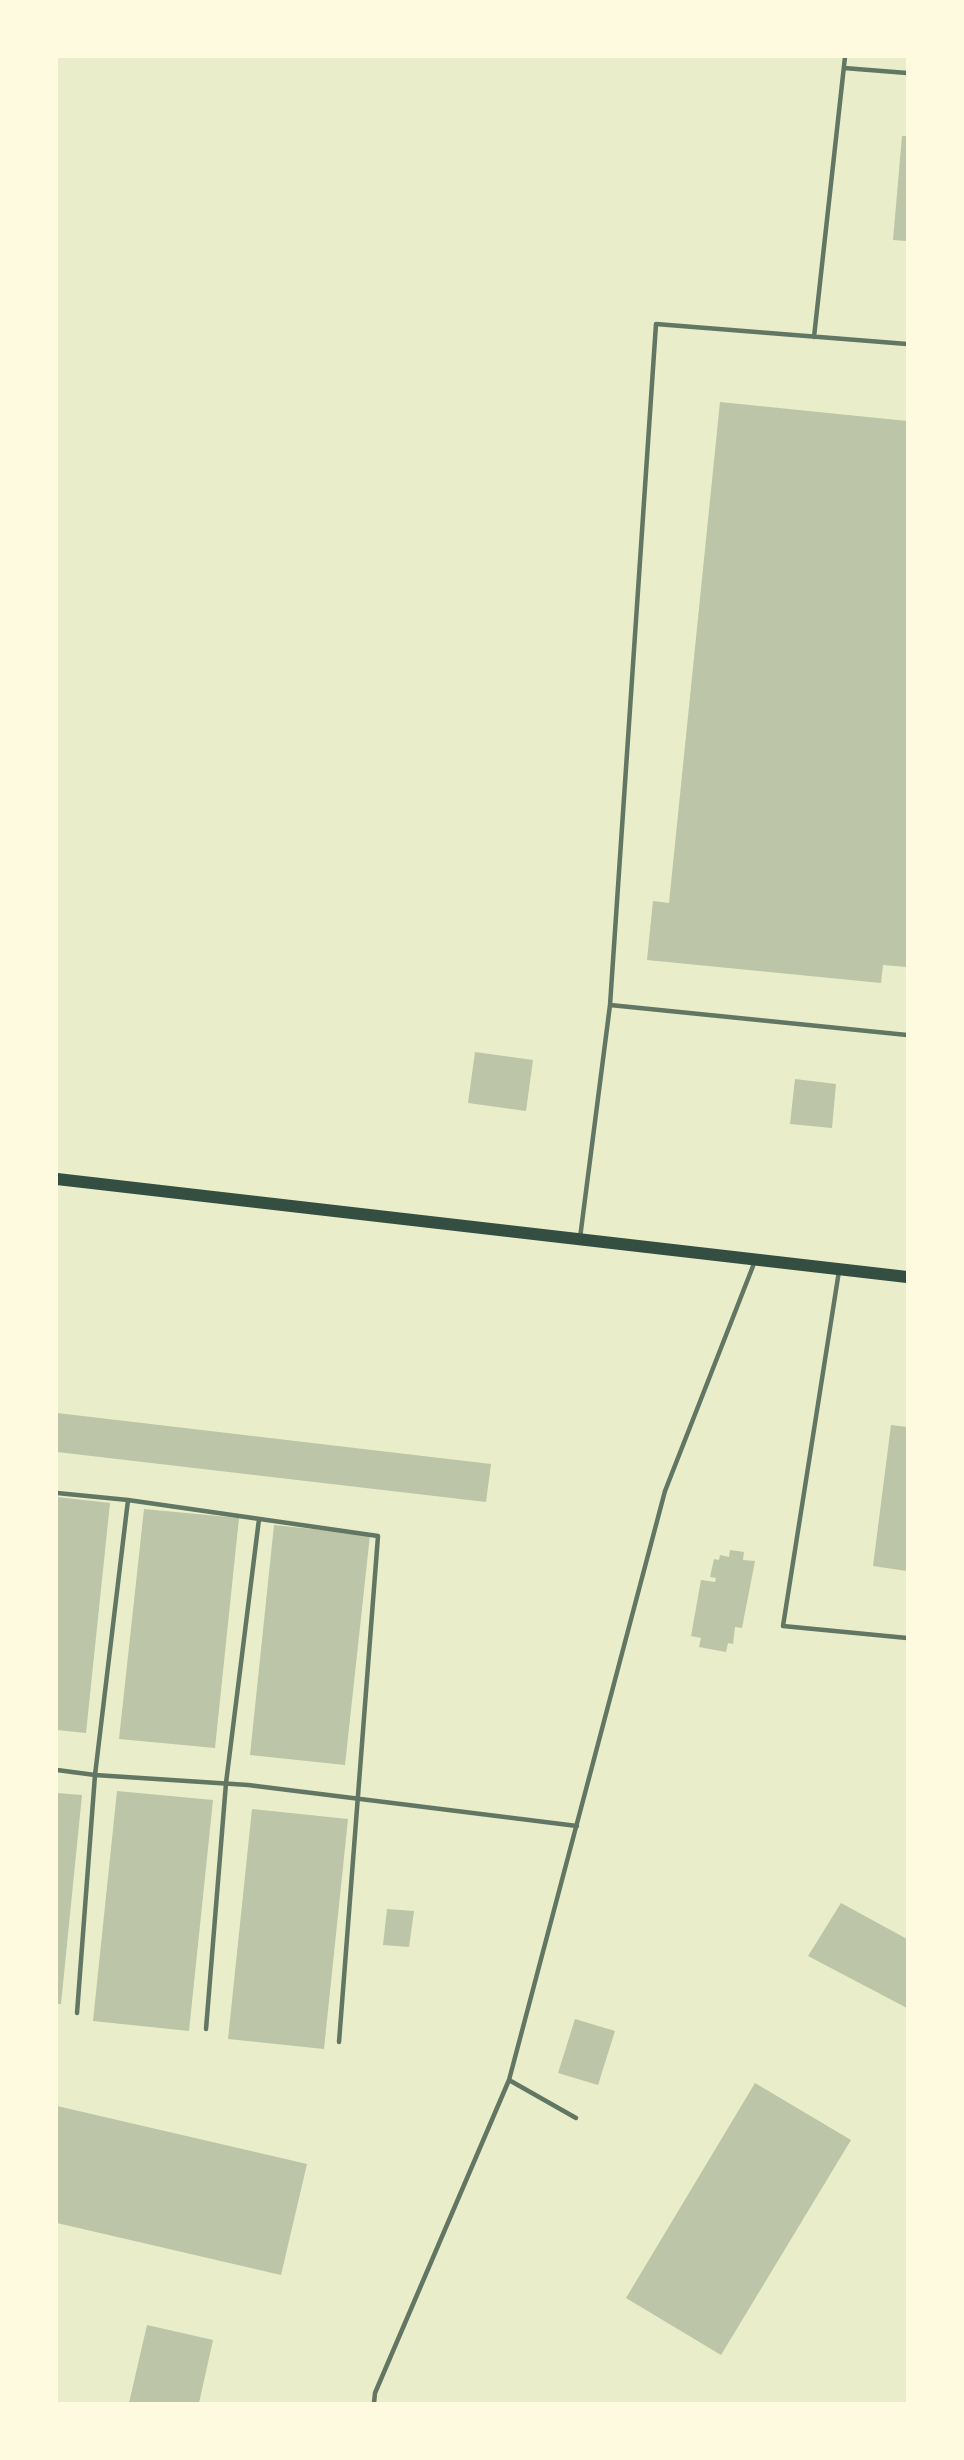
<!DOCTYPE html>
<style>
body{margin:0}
#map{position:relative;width:964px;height:2460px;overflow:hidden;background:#e9edc9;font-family:Montserrat,sans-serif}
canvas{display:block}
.frame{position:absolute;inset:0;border:58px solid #fefae0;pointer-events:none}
</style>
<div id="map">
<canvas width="964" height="2460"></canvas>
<div class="frame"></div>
</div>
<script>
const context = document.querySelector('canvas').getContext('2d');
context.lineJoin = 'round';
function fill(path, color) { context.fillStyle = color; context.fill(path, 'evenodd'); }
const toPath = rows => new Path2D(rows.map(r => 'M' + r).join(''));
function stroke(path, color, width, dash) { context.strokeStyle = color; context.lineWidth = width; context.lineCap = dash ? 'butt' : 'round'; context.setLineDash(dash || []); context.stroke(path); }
fill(toPath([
 [902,136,907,136,907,241,893,240],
 [720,402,907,421,907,967,883,965,881,983,647,960,653,901,669,903],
 [475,1052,533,1060,526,1111,468,1103],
 [795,1079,836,1084,832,1128,790,1124],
 [57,1413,491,1464,486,1502,57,1452],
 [891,1425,907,1427,907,1571,873,1566],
 [57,1497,110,1503,86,1733,57,1730],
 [144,1509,239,1518,215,1748,119,1739],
 [274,1525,370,1535,345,1765,250,1755],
 [730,1550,744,1552,743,1560,755,1561,742,1628,735,1627,733,1644,728,1643,726,1652,699,1647,701,1638,691,1636,701,1580,715,1582,716,1578,710,1577,714,1559,719,1560,720,1555,729,1557],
 [117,1791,213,1800,189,2031,93,2021],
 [57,1793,82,1795,61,2004,57,2004],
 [252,1809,348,1819,324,2049,228,2039],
 [841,1903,907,1939,907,2008,808,1956],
 [387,1909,414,1911,409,1947,383,1945],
 [575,2019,615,2031,598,2085,558,2073],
 [755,2083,851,2140,721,2355,626,2298],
 [57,2106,307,2164,281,2275,57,2223],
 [147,2325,213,2340,199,2403,129,2403]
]), '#bcc5a7');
stroke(toPath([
 [844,68,907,73],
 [814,337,845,57],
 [610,1005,656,324,907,344],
 [580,1238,610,1005,907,1035],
 [839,1271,783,1626,907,1638],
 [57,1493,128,1500,378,1536,339,2042],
 [57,1770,95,1775,248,1785,577,1826],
 [77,2013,95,1775,128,1500],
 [206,2029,226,1783,259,1519],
 [509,2080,576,2118],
 [374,2403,375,2393,509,2080,665,1491,755,1261]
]), '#617663', 4.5);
stroke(toPath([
 [57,1179,907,1277]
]), '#344e41', 12);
</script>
